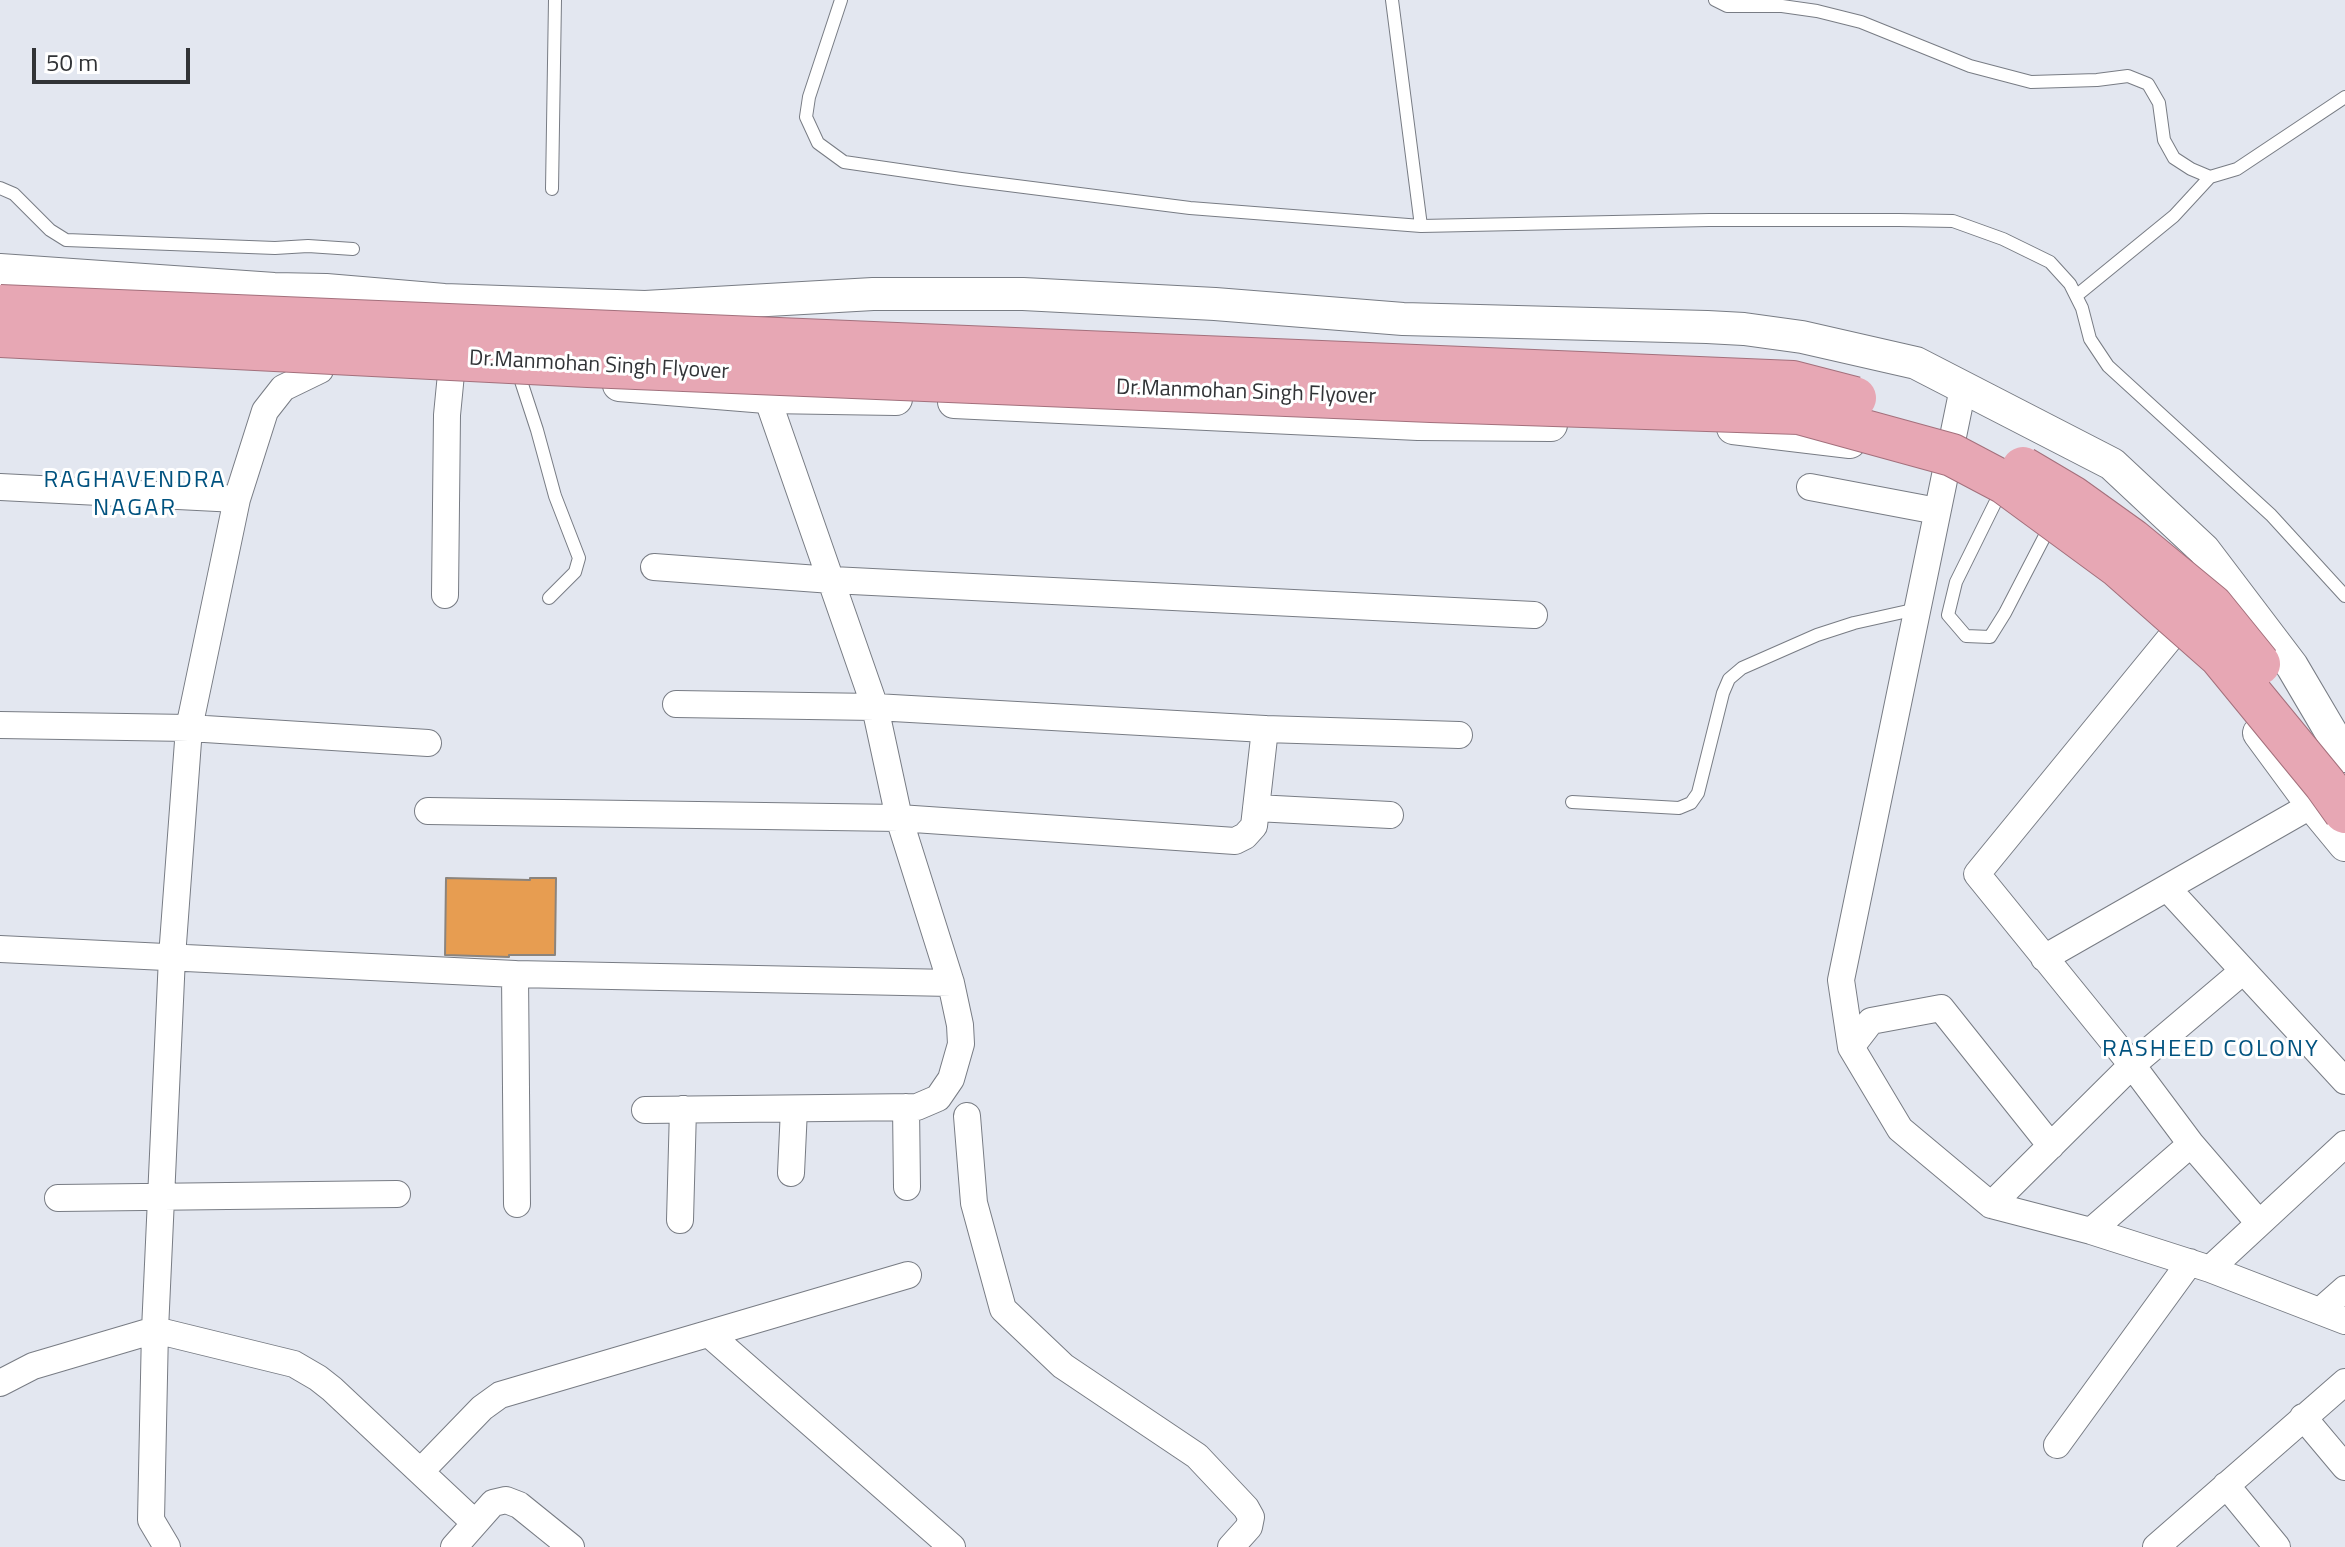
<!DOCTYPE html>
<style>
body{margin:0}
#map{position:relative;width:2345px;height:1547px;overflow:hidden;background:#e3e7f0;font-family:"Titillium Web",sans-serif}
canvas{display:block}
.scale{position:absolute;left:32px;top:48px;width:158px;height:36px;box-sizing:border-box;border:4px solid #313336;border-top:0;padding-left:10px;font-size:24px;line-height:28px;white-space:nowrap;color:#313336;-webkit-text-stroke:6px #fff;paint-order:stroke}
</style>
<div id="map">
<canvas width="2345" height="1547"></canvas>
<div class="scale">50 m</div>
</div>
<script>
const context = document.querySelector('canvas').getContext('2d');
context.lineJoin = 'round';
function fill(path, color) { context.fillStyle = color; context.fill(path, 'evenodd'); }
const toPath = rows => new Path2D(rows.map(r => 'M' + r).join(''));
function stroke(path, color, width, dash) { context.strokeStyle = color; context.lineWidth = width; context.lineCap = dash ? 'butt' : 'round'; context.setLineDash(dash || []); context.stroke(path); }
function write(font, color, halo, rows, align = 'center') {
  context.font = font + ' "Titillium Web",sans-serif'; context.lineWidth = 6; context.setLineDash([]); context.textBaseline = 'middle'; context.strokeStyle = halo; context.fillStyle = color; for (const [text, x, y, turn = 0] of rows) {
    context.save(); context.translate(x, y); context.rotate((+turn || 0) * Math.PI / 180); context.textAlign = isNaN(turn) ? turn : align; if (halo) context.strokeText(text, 0, 0); context.fillText(text, 0, 0); context.restore();
  }
}
const building = toPath([
 [446,878,530,880,530,878,556,878,555,955,509,955,509,957,445,955,446,878]
]);
fill(building, '#e79d51');
stroke(building, '#8b847d', 2);
const service = toPath([
 [841,0,809,97,806,117,818,143,844,162,961,179,1190,208,1421,226,1709,220,1899,220,1953,221,2003,239,2050,262,2070,284,2082,308,2090,339,2108,366,2271,515,2345,596],
 [1392,0,1421,226],
 [1715,0,1727,6,1782,6,1817,11,1861,22,1970,66,2031,82,2097,80,2128,76,2148,84,2159,103,2164,140,2174,158,2191,169,2210,177,2174,216,2076,296],
 [2210,177,2237,169,2345,97],
 [0,188,14,194,50,230,66,240,275,248,308,246,353,249],
 [552,189,555,0],
 [519,375,537,430,555,496,579,558,575,572,549,598],
 [1999,495,1956,582,1948,615,1966,636,1990,637,2005,613,2049,528],
 [1572,802,1679,808,1691,803,1698,793,1723,693,1729,679,1742,668,1817,635,1854,623,1917,609]
]);
const minor = toPath([
 [1963,388,1841,980,1851,1047,1900,1129,1991,1205,2091,1231,2210,1269,2345,1321],
 [0,487,237,499],
 [1810,487,1937,511],
 [654,567,832,580,1534,615],
 [445,595,447,415,451,374],
 [2175,632,1977,874,2132,1065,2191,1144,2259,1223],
 [676,704,875,707,1265,729,1459,735],
 [0,725,189,728,428,743],
 [1256,808,1390,815],
 [428,811,899,818,1235,841,1245,836,1254,826,1265,729],
 [2168,889,2345,1081],
 [0,949,515,974,517,1204],
 [2044,958,2312,805],
 [515,974,951,983],
 [1851,1047,1871,1021,1941,1008,2051,1146],
 [906,1107,907,1187],
 [645,1110,917,1107,938,1098,951,1079,961,1044,960,1025,951,983,899,818,875,707,761,380],
 [967,1116,974,1203,1003,1309,1063,1366,1197,1456,1246,1508,1251,1517,1249,1527,1231,1547],
 [791,1173,794,1109],
 [58,1198,397,1194],
 [1991,1205,2132,1065,2243,971],
 [680,1220,683,1109],
 [2091,1231,2191,1144],
 [2210,1269,2345,1144],
 [2320,1311,2345,1289],
 [709,1334,952,1547],
 [0,1383,33,1366,155,1330,294,1364,318,1378,332,1389,475,1523],
 [2303,1417,2345,1467],
 [2057,1445,2190,1262],
 [421,1471,482,1408,500,1395,908,1275],
 [2226,1485,2277,1547],
 [167,1547,151,1520,155,1330,172,957,189,728,237,499,265,411,283,388,320,370,322,343],
 [454,1547,493,1503,506,1500,519,1505,571,1547],
 [2156,1547,2345,1382]
]);
const tertiary = toPath([
 [0,270,274,289,326,290,444,300,645,307,873,294,1023,294,1215,304,1403,319,1707,327,1744,329,1802,337,1916,363,2112,464,2204,550,2292,666,2345,756],
 [619,385,766,397,896,399],
 [954,402,1418,424,1551,425],
 [1733,428,1850,442],
 [2259,733,2312,805,2345,845]
]);
stroke(service, '#787c84', 14);
stroke(minor, '#787c84', 28);
stroke(tertiary, '#787c84', 34);
stroke(service, '#fff', 12);
stroke(minor, '#fff', 26);
stroke(tertiary, '#fff', 32);
const trunkBridge = toPath([
 [0,306,1793,382,1855,398],
 [0,336,588,366,1431,401,1799,413,1952,455,2005,483,2118,566,2220,656,2325,784,2345,812],
 [2023,468,2072,497,2132,540,2212,606,2259,664]
]);
stroke(trunkBridge, '#a3707c', 44, []);
stroke(trunkBridge, '#e7a7b4', 42);
write('22px', '#313336', '#fff', [
 ["Dr.Manmohan Singh Flyover",599,366,3],
 ["Dr.Manmohan Singh Flyover",1246,393,2]
]);
context.letterSpacing = '2px';
write('24px', '#00527f', '#fff', [
 ["RAGHAVENDRA",135,481],
 ["NAGAR",135,509],
 ["RASHEED COLONY",2211,1050]
]);
context.letterSpacing = '0px';
</script>
